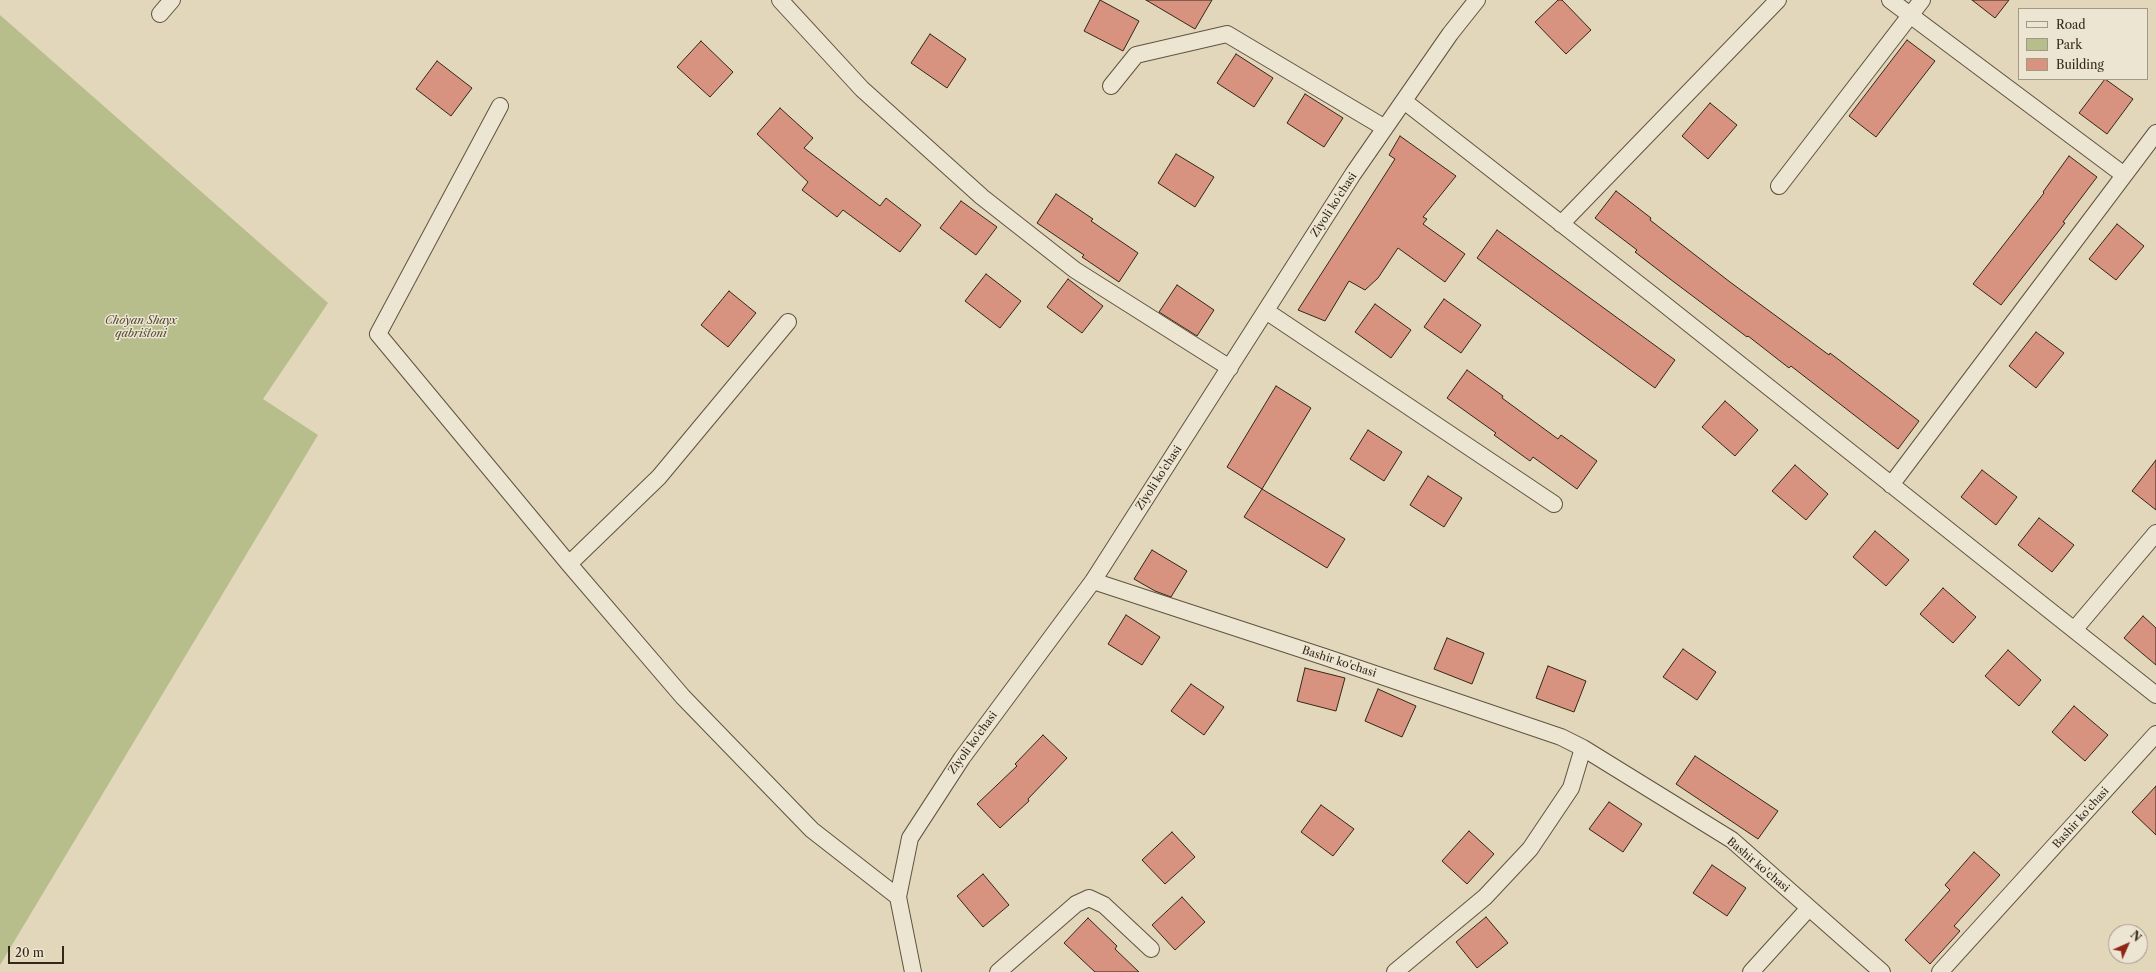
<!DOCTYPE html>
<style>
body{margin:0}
#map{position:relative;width:2156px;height:972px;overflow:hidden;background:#e2d7ba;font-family:"Libre Caslon Text",serif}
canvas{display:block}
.legend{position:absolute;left:2018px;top:8px;width:130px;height:72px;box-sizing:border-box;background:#ece5d2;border:1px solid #a39987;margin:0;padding:5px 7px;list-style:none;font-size:12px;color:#352717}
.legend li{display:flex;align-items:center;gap:8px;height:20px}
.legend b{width:20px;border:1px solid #a39987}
.north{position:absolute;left:2108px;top:924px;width:40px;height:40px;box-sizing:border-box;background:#ece5d2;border:1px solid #a39987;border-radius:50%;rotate:45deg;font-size:11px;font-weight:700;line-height:16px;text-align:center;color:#352717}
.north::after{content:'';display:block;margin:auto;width:14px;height:18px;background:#8f2418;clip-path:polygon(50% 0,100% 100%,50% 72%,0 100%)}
.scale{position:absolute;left:8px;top:946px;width:56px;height:18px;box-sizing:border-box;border:2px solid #352717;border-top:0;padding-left:5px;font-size:12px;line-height:14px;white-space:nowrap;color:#352717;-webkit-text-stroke:3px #ece5d2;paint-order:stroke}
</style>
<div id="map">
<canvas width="2156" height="972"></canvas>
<ul class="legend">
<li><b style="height:5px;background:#ece5d2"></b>Road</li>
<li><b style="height:11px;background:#b8bd8c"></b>Park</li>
<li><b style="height:11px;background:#d79280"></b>Building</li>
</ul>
<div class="north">N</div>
<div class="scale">20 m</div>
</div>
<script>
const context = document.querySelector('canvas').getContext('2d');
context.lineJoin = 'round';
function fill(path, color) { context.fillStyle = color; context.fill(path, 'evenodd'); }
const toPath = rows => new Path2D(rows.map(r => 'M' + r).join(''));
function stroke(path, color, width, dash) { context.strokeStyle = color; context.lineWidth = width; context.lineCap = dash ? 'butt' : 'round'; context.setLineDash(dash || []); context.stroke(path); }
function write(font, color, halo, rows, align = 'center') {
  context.font = font + ' "Libre Caslon Text",serif'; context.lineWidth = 3; context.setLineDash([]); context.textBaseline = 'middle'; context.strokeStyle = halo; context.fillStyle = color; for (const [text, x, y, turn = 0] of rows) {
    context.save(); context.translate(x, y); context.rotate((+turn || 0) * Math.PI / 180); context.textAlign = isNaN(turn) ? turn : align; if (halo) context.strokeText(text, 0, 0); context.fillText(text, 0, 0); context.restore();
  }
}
fill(toPath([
 [0,15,328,303,263,399,318,435,0,965]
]), '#b8bd8c');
const building = toPath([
 [1100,0,1139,21,1123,51,1084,31,1100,0],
 [1146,0,1212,0,1195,29,1146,0],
 [1558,0,1562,0,1591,30,1566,54,1535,22,1558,0],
 [1972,0,2009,0,1995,18,1972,0],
 [930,34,966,59,947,88,911,63,930,34],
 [1907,40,1935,61,1876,137,1849,116,1907,40],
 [701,41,733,72,710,97,677,67,701,41],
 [1236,54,1273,78,1254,107,1217,83,1236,54],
 [437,61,472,88,451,116,416,89,437,61],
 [2105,79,2133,99,2107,134,2079,113,2105,79],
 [1305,94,1343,118,1324,147,1287,123,1305,94],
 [1710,103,1737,125,1708,159,1682,136,1710,103],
 [780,108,813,138,804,148,880,206,886,198,921,225,900,252,843,210,837,217,802,190,808,182,757,134,780,108],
 [1400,136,1456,176,1423,217,1427,219,1423,224,1465,254,1445,282,1398,248,1378,278,1365,290,1349,281,1325,321,1298,310,1395,159,1389,155,1400,136],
 [1176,154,1214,177,1195,207,1158,183,1176,154],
 [2069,156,2097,177,2063,222,2065,223,2001,305,1973,284,2044,193,2043,192,2069,156],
 [1616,191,1651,218,1650,220,1730,282,1829,355,1830,353,1919,421,1898,449,1791,366,1789,368,1748,336,1747,337,1670,279,1635,252,1637,250,1595,218,1616,191],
 [1056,194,1093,219,1091,221,1138,253,1119,282,1082,257,1084,255,1037,223,1056,194],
 [961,201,997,227,976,255,940,228,961,201],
 [2117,224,2144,246,2116,280,2089,259,2117,224],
 [1497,230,1675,360,1655,388,1477,258,1497,230],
 [986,274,1021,301,1000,328,965,301,986,274],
 [1068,279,1103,306,1082,333,1047,307,1068,279],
 [1177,285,1214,310,1197,336,1159,312,1177,285],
 [729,291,756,313,728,347,701,325,729,291],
 [1444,299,1481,325,1461,353,1424,327,1444,299],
 [1375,304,1411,330,1391,358,1355,332,1375,304],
 [2036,332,2064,353,2036,388,2009,366,2036,332],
 [1467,370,1503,396,1502,398,1558,439,1561,435,1597,461,1577,489,1533,457,1530,461,1494,435,1496,433,1447,398,1467,370],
 [1276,386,1311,408,1262,489,1227,467,1276,386],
 [1725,401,1758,430,1735,456,1702,427,1725,401],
 [1368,430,1402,452,1384,481,1350,459,1368,430],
 [2156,460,2156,510,2132,491,2156,460],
 [1795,465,1828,494,1806,520,1772,491,1795,465],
 [1982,470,2017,497,1996,525,1961,497,1982,470],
 [1428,476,1462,498,1444,527,1410,505,1428,476],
 [1262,489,1345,539,1327,568,1244,517,1262,489],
 [2039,518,2074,545,2052,572,2018,545,2039,518],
 [1875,531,1909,560,1886,586,1853,557,1875,531],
 [1152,550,1187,571,1171,597,1155,591,1134,579,1152,550],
 [1943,588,1976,617,1953,643,1920,614,1943,588],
 [1126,615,1160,637,1142,665,1108,644,1126,615],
 [2143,616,2156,628,2156,665,2124,638,2143,616],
 [1447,638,1484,653,1472,684,1434,669,1447,638],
 [1683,649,1716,672,1697,700,1663,677,1683,649],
 [2008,650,2041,680,2019,706,1985,676,2008,650],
 [1548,666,1586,681,1574,712,1536,698,1548,666],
 [1305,668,1345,678,1336,711,1297,701,1305,668],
 [1191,684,1224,707,1204,735,1171,711,1191,684],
 [1378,689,1416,706,1402,737,1365,721,1378,689],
 [2074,706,2108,735,2085,761,2052,732,2074,706],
 [1043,735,1067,758,1028,799,1029,801,1000,828,977,804,1017,766,1015,764,1043,735],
 [1695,756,1778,811,1758,839,1676,784,1695,756],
 [2156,786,2156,835,2132,812,2156,786],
 [1609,802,1642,824,1623,852,1589,829,1609,802],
 [1321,805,1354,829,1333,856,1301,832,1321,805],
 [1469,831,1494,854,1467,884,1442,861,1469,831],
 [1172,832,1195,857,1165,884,1142,860,1172,832],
 [1974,852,2000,875,1954,926,1960,931,1930,964,1905,940,1950,890,1945,885,1974,852],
 [1712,865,1746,888,1727,916,1693,893,1712,865],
 [983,874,1009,905,983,927,957,896,983,874],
 [1182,897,1205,922,1175,950,1152,925,1182,897],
 [1486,917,1508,943,1477,968,1456,942,1486,917],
 [1088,918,1117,946,1115,949,1139,972,1095,972,1064,943,1088,918]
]);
fill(building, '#d79280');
stroke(building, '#352717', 1);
const minor = toPath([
 [780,0,862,89,982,197,1075,270,1230,368],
 [1890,0,2124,175],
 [160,14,172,0],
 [1111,86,1136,55,1227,34,1385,128],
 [1404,101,1654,296,2156,695],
 [500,106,378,334,569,564,683,697,812,830,898,897],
 [1779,186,1922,0],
 [1561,224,1778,0],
 [1266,311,1554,504],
 [1891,485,2156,133],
 [569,564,659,477,788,322],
 [1093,581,1325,657,1561,737,1583,748,1732,840,1882,972],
 [2074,630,2156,533],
 [913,972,898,897,910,838,962,758,1093,581,1353,174,1450,34,1477,0],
 [998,972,1076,904,1089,898,1104,905,1151,949],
 [1395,972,1485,897,1530,849,1571,788,1583,748],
 [1751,972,1809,908],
 [1940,972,2156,734]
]);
stroke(minor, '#605340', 18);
stroke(minor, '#ece5d2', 16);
write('11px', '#352717', '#ece5d2', [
 ["Ziyoli ko'chasi",1334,205,-57],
 ["Ziyoli ko'chasi",1159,478,-57],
 ["Bashir ko'chasi",1339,662,18],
 ["Ziyoli ko'chasi",973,743,-54],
 ["Bashir ko'chasi",2081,818,-48],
 ["Bashir ko'chasi",1758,865,40]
]);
write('italic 11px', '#564c34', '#ece5d2', [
 ["Cho'yan Shayx",141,321],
 ["qabristoni",141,334]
]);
</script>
